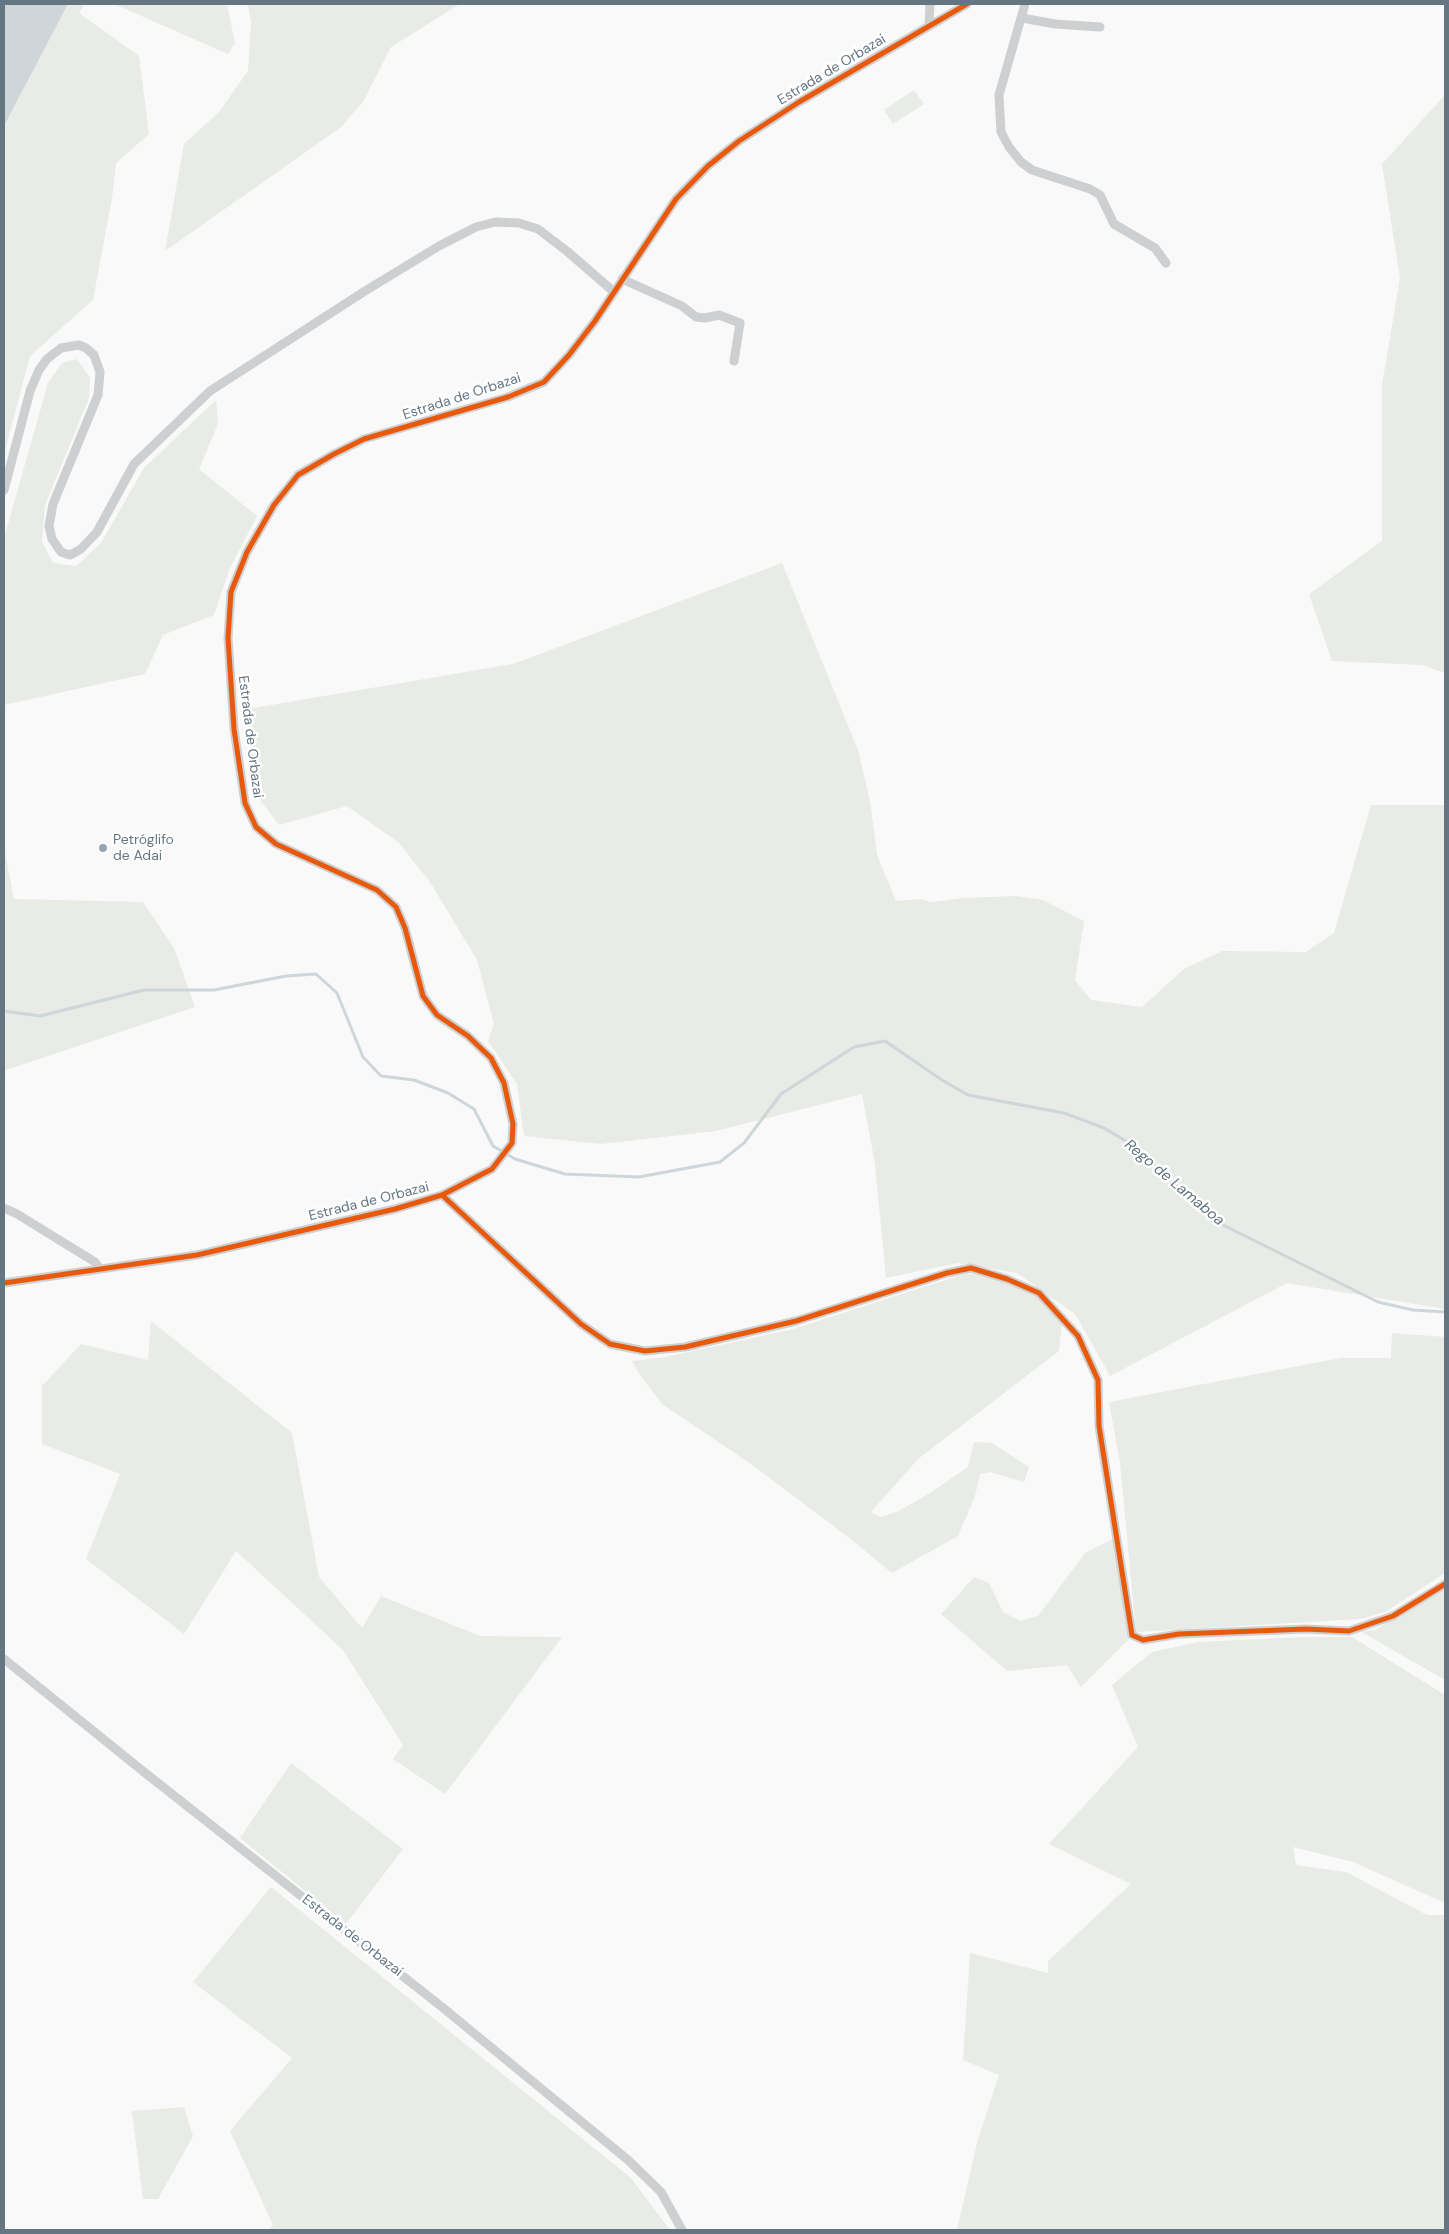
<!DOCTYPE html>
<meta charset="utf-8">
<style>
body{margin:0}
#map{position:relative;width:1449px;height:2234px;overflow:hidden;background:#f9f9f9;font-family:"DM Sans",sans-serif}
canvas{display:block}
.frame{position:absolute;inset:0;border:5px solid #657683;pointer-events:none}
</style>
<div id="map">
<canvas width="1449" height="2234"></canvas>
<div class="frame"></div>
</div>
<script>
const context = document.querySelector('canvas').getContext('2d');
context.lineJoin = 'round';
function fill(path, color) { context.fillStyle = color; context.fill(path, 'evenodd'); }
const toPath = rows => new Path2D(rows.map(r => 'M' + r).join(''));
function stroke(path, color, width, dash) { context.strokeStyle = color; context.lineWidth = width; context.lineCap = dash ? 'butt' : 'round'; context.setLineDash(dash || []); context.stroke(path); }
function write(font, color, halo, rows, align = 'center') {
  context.font = font + ' "DM Sans",sans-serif'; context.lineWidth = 5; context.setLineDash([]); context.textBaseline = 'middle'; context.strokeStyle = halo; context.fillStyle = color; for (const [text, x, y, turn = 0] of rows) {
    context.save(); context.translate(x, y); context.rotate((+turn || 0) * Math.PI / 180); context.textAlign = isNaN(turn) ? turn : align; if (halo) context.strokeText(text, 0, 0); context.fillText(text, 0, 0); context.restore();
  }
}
fill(toPath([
 [68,4,85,4,79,13,139,56,149,134,116,163,112,198,93,300,30,356,4,455,4,126],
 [114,4,227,4,235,43,228,54],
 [248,4,460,4,391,47,363,102,340,128,165,251,184,144,219,112,248,71,251,23],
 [914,90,924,104,893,124,884,110],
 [1445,95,1445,673,1422,665,1332,661,1309,594,1382,541,1382,385,1400,278,1382,164],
 [77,359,90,378,89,398,45,505,42,541,53,563,76,566,101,543,144,468,216,400,218,424,199,469,257,516,230,568,214,615,163,635,145,674,4,705,4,538,48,383,62,363],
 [782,563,858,750,870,801,877,855,896,901,922,899,931,902,964,898,1017,896,1043,900,1084,921,1075,980,1091,1000,1142,1007,1184,969,1222,951,1306,952,1334,933,1371,805,1445,805,1445,1309,1287,1283,1110,1376,1075,1314,1017,1273,958,1263,886,1278,875,1164,862,1094,716,1131,601,1144,524,1136,517,1084,488,1041,494,1024,477,960,430,882,399,843,347,806,279,825,254,792,248,709,513,664],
 [4,848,14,899,143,902,174,948,195,1007,6,1070,4,1093],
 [979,1272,1033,1292,1062,1323,1059,1351,918,1459,871,1512,881,1517,899,1511,933,1491,968,1467,974,1442,992,1443,1029,1467,1024,1482,990,1472,980,1474,975,1496,958,1536,892,1573,848,1537,751,1464,662,1404,640,1375,632,1361,665,1357,790,1330,958,1276],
 [151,1321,292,1433,319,1577,362,1628,381,1596,480,1636,562,1637,445,1794,393,1759,403,1745,343,1650,236,1551,184,1634,86,1559,120,1474,42,1444,42,1386,81,1344,148,1360],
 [1392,1333,1445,1337,1445,1573,1385,1612,1361,1619,1136,1632,1120,1463,1109,1402,1341,1358,1391,1358],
 [1113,1539,1129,1639,1081,1687,1067,1665,1007,1671,941,1614,974,1577,989,1583,1003,1612,1021,1621,1038,1616,1085,1553],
 [1445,1589,1445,1680,1360,1631,1375,1630],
 [1304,1637,1352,1637,1445,1695,1445,1903,1353,1862,1293,1847,1296,1865,1346,1872,1427,1915,1445,1915,1445,2230,957,2230,977,2143,999,2075,963,2060,970,1953,1048,1973,1048,1961,1131,1884,1049,1844,1138,1747,1112,1685,1152,1652,1198,1642],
 [291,1763,403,1849,346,1924,240,1838],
 [271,1887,631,2178,670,2230,269,2230,273,2225,230,2131,292,2058,193,1982],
 [184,2107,193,2136,158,2199,143,2199,132,2111]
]), '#e8ebe6');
fill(toPath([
 [4,4,68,4,4,126]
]), '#ced6d9');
stroke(toPath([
 [4,1011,40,1016,144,990,214,990,286,976,316,974,337,993,363,1057,381,1076,414,1080,448,1093,474,1109,493,1146,515,1159,565,1174,639,1177,720,1162,744,1143,781,1094,854,1047,885,1041,942,1080,968,1095,1064,1113,1104,1128,1139,1149,1168,1179,1225,1226,1378,1302,1413,1310,1445,1312]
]), '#ced6d9', 3);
stroke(toPath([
 [1025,4,999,95,1001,132,1009,147,1021,162,1032,170,1090,189,1100,195,1114,224,1155,248,1166,263],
 [1022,18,1055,24,1100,27],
 [929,25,930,4],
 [622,279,682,306,696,317,705,318,719,315,740,323,734,361],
 [4,490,30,391,39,370,47,359,61,348,79,345,86,348,94,355,100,372,98,395,53,504,49,526,52,539,61,552,70,555,81,549,97,532,134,464,210,391,365,291,439,246,476,227,495,222,519,223,538,229,568,252,614,292],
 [442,1195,581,1324,610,1344,645,1351,685,1347,796,1321,947,1273,971,1268,1007,1279,1039,1293,1078,1336,1098,1380,1099,1426,1132,1635,1143,1640,1179,1634,1306,1629,1349,1631,1393,1616,1445,1584],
 [4,1208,17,1214,95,1262,100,1269],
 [4,1283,197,1255,395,1209,442,1195,492,1169,512,1143,513,1124,504,1083,491,1058,468,1036,437,1015,423,996,405,928,396,907,377,890,276,844,256,827,245,803,234,729,228,638,231,592,247,552,274,505,298,475,334,454,364,439,508,397,544,382,569,355,595,321,676,199,708,166,739,141,799,102,967,4],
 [4,1659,144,1772,442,2007,628,2160,661,2192,682,2230]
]), '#cecfd0', 9);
stroke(toPath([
 [442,1195,581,1324,610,1344,645,1351,685,1347,796,1321,947,1273,971,1268,1007,1279,1039,1293,1078,1336,1098,1380,1099,1426,1132,1635,1143,1640,1179,1634,1306,1629,1349,1631,1393,1616,1445,1584],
 [4,1283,197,1255,395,1209,442,1195,492,1169,512,1143,513,1124,504,1083,491,1058,468,1036,437,1015,423,996,405,928,396,907,377,890,276,844,256,827,245,803,234,729,228,638,231,592,247,552,274,505,298,475,334,454,364,439,508,397,544,382,569,355,595,321,676,199,708,166,739,141,799,102,967,4]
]), '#e8590c', 5);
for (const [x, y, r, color] of [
 [103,848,5,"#99a4ac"]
]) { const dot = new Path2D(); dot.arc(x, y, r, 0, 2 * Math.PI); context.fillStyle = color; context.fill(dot); stroke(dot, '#fff', 2); }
write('14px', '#657683', '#fff', [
 ["Estrada de Orbazai",832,70,-31],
 ["Estrada de Orbazai",462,397,-18],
 ["Estrada de Orbazai",250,737,83],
 ["Estrada de Orbazai",369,1202,-14],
 ["Estrada de Orbazai",352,1936,38]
]);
write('14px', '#657683', '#fff', [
 ["Petróglifo",113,840],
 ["de Adai",113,856]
], 'left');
write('italic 15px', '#60757c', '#fff', [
 ["Rego de Lamaboa",1174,1183,40]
]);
</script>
